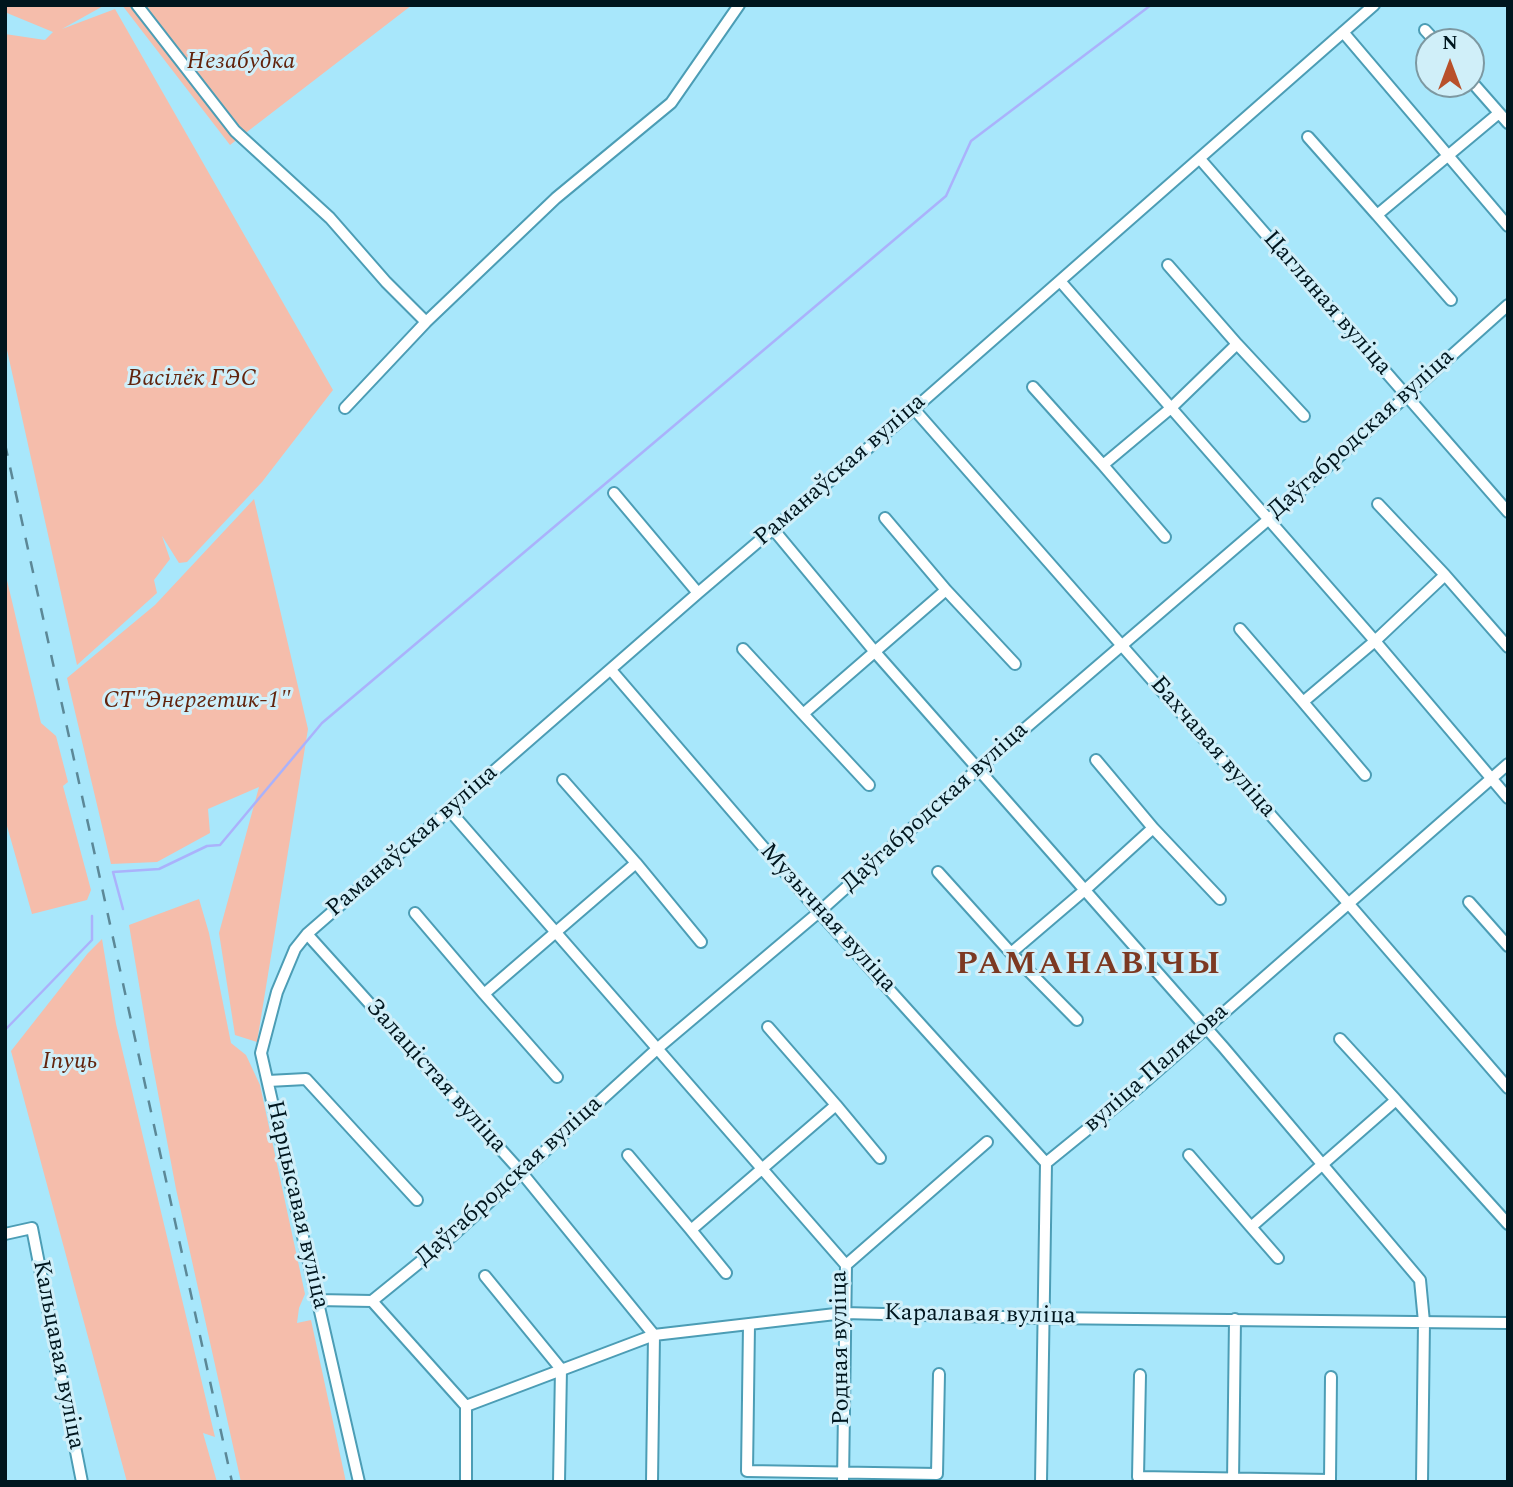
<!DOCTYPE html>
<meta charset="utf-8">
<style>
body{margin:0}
#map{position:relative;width:1513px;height:1487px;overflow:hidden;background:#a8e7fb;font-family:Spectral,serif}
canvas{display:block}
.frame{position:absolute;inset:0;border:7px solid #00161e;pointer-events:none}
.north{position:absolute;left:1415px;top:28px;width:70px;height:70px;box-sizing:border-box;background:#d0eff9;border:2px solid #7d98a1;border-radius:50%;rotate:0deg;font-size:19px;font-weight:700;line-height:28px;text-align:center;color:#00161e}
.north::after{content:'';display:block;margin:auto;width:24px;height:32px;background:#b8502b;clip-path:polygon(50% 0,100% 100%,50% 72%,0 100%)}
</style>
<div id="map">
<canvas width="1513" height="1487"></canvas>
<div class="frame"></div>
<div class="north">N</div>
</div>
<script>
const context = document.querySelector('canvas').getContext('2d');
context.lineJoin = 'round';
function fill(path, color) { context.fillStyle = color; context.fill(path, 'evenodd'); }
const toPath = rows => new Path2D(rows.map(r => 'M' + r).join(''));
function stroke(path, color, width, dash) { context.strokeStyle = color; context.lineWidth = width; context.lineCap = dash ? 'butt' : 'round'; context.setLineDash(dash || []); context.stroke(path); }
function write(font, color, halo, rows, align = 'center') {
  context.font = font + ' Spectral,serif'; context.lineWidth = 6; context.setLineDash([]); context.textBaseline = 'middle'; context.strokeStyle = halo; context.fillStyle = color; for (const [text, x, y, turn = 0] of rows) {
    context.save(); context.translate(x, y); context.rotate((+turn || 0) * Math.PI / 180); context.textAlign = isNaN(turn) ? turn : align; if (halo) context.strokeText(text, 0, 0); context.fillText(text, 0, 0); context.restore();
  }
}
fill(toPath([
 [5,5,105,5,62,29,115,9,333,390,262,482,187,562,179,563,162,536,170,559,154,580,157,593,77,665,5,341,5,34,45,40,53,32,7,13],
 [122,5,412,5,230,145],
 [254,499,308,729,257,1042,235,1035,219,933,259,787,208,809,210,833,157,862,111,864,67,678,155,605],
 [5,572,41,723,56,736,68,782,63,786,91,890,87,900,32,914,5,819],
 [199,899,209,933,231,1043,246,1055,260,1085,305,1294,299,1308,297,1323,311,1320,346,1482,241,1482,176,1189,151,1056,129,925],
 [102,939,116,1024,215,1437,203,1433,217,1482,127,1482,11,1051,88,953]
]), '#f5bdab');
stroke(toPath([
 [123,909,113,872,159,869,207,846,220,845,322,723,946,196,971,141,1151,5],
 [5,1030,92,940,92,916]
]), '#aab2fb', 2.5);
const minor = toPath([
 [137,5,235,131,330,218,386,282,426,322],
 [1425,30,1436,42],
 [1343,32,1508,226],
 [1471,81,1508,123],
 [1308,137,1377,215,1499,113],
 [1200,159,1508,512],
 [1377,215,1451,300],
 [1060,281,1375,641,1508,798],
 [1237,344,1304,416],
 [1033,387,1103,465,1171,408,1237,344,1168,265],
 [345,408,426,322,556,198,671,103,739,5],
 [914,409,1348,903,1508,1088],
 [1103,465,1165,537],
 [614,493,698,593],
 [773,529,875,652,1224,1048,1420,1280,1424,1322,1422,1482],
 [1445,575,1508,647],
 [946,590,1015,664],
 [1240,629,1303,702,1375,641,1445,575,1378,504],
 [743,649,803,714,946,590,885,518],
 [611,670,819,912,1046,1163],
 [1303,702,1365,775],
 [803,714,869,785],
 [450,811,846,1265,843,1482],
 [1153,828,1220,899],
 [636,863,701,942],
 [938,872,1011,953,1086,889,1153,828,1096,760],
 [1469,902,1508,946],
 [415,913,484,994,636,863,563,780],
 [307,934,522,1173,654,1335,652,1482],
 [1011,953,1077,1020],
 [484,994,557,1077],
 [268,1081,306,1079,417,1200],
 [1396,1100,1508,1224],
 [836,1105,880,1158],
 [628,1155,691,1230,836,1105,768,1027],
 [1189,1155,1251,1227,1396,1100,1340,1039],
 [1251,1227,1278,1258],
 [691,1230,726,1273],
 [5,1234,32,1228,82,1482],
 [846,1265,987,1142],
 [485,1276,561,1369,559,1482],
 [317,1300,372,1301,452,1236,658,1048,819,912,979,768,1269,519,1508,305],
 [372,1301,466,1406,466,1482],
 [749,1325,747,1471,937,1474,939,1374],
 [1140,1375,1138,1477,1330,1480,1331,1377],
 [466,1406,654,1335,844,1313,1042,1318,1508,1323],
 [359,1482,261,1053,277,992,295,949,307,934,698,593,914,409,1374,5],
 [1041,1482,1046,1163,1131,1094,1508,764],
 [1233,1482,1235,1319]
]);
stroke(minor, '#4c9db5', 14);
stroke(minor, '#fff', 10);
stroke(toPath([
 [5,444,232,1482]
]), '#5c8897', 2.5, [12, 12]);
write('italic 24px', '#62240d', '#d0eff9', [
 ["Незабудка",241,63],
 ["Васілёк ГЭС",192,380],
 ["СТ\"Энергетик-1\"",197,702],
 ["Іпуць",70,1063]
]);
write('24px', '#00161e', '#d0eff9', [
 ["Цагляная вуліца",1326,304,49],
 ["Даўгабродская вуліца",1362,435,-42],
 ["Раманаўская вуліца",841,471,-41],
 ["Бахчавая вуліца",1212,748,49],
 ["Даўгабродская вуліца",936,808,-42],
 ["Раманаўская вуліца",413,842,-41],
 ["Музычная вуліца",827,919,48],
 ["вуліца Палякова",1157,1069,-41],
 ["Залацістая вуліца",435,1077,48],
 ["Даўгабродская вуліца",510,1182,-42],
 ["Нарцысавая вуліца",296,1205,77],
 ["Каралавая вуліца",980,1316,1],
 ["Родная вуліца",842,1348,-91],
 ["Кальцавая вуліца",57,1355,79]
]);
context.letterSpacing = '2px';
write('bold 32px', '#7c3922', '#d0eff9', [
 ["РАМАНАВІЧЫ",1089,967]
]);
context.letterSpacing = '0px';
</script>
